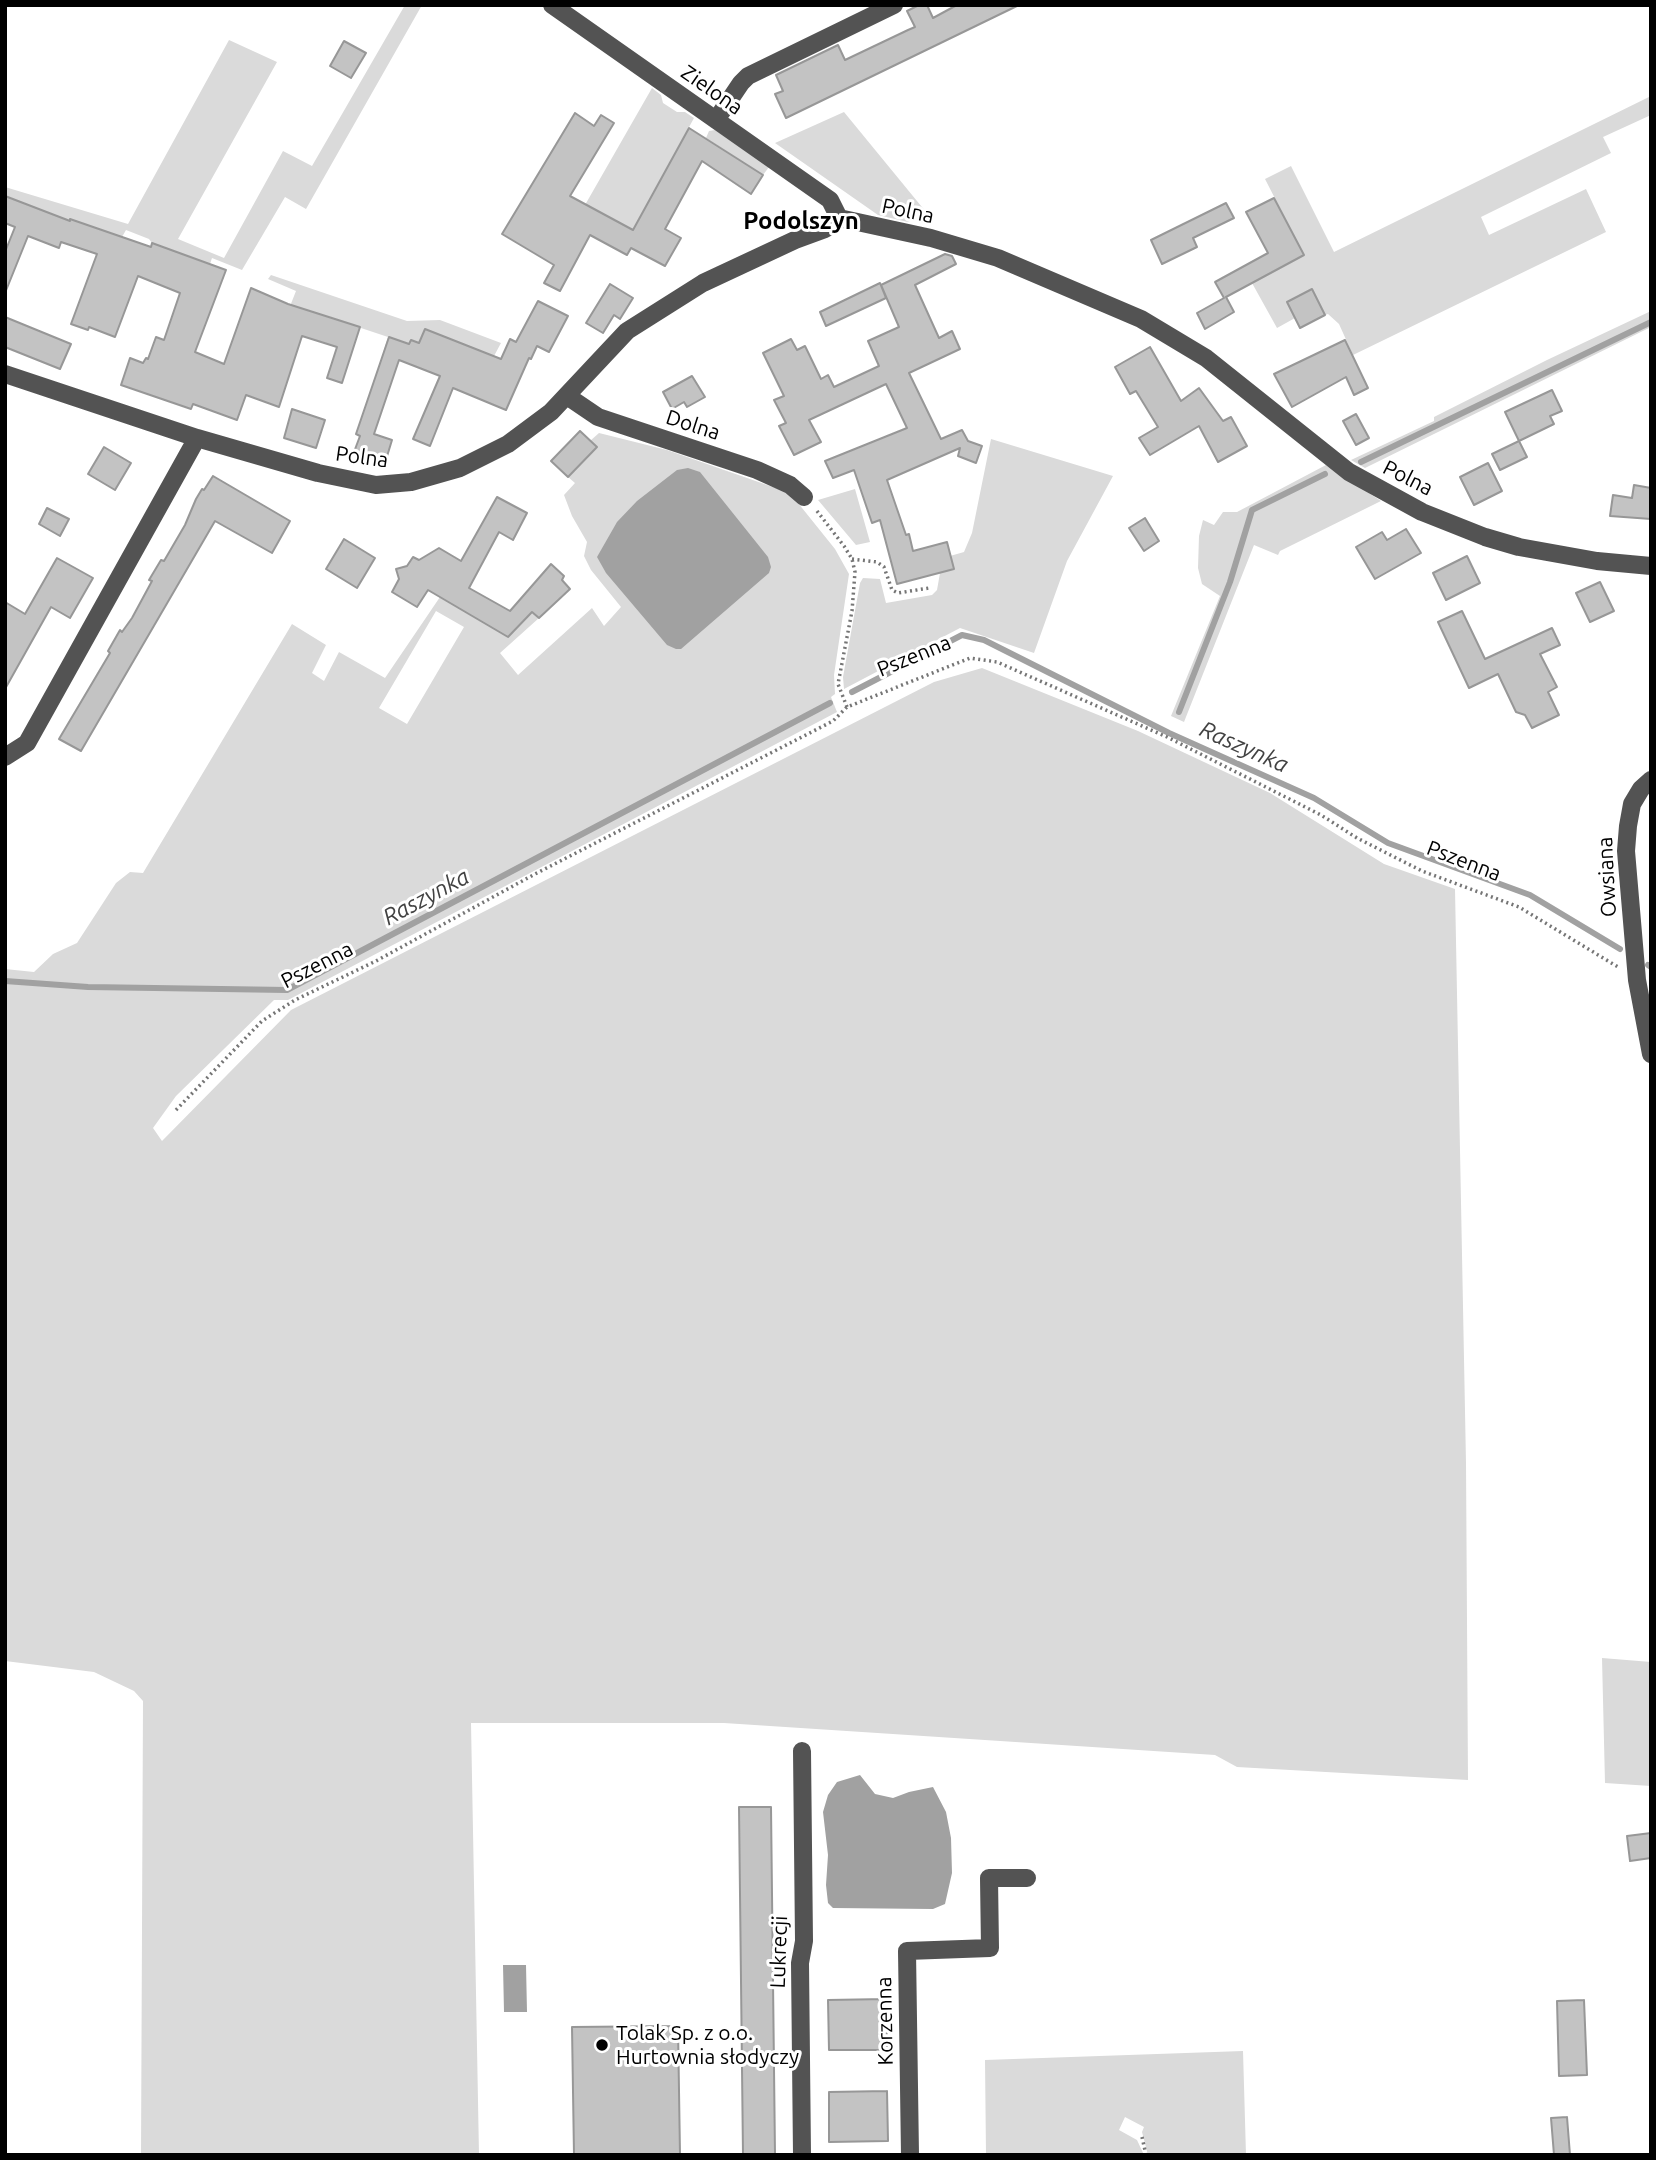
<!DOCTYPE html>
<meta charset="utf-8">
<style>
body{margin:0}
#map{position:relative;width:1656px;height:2160px;overflow:hidden;background:#fff;font-family:Ubuntu,sans-serif}
canvas{display:block}
.frame{position:absolute;inset:0;border:7px solid #000;pointer-events:none}
</style>
<div id="map">
<canvas width="1656" height="2160"></canvas>
<div class="frame"></div>
</div>
<script>
const context = document.querySelector('canvas').getContext('2d');
context.lineJoin = 'round';
function fill(path, color) { context.fillStyle = color; context.fill(path, 'evenodd'); }
const toPath = rows => new Path2D(rows.map(r => 'M' + r).join(''));
function stroke(path, color, width, dash) { context.strokeStyle = color; context.lineWidth = width; context.lineCap = dash ? 'butt' : 'round'; context.setLineDash(dash || []); context.stroke(path); }
function write(font, color, halo, rows, align = 'center') {
  context.font = font + ' Ubuntu,sans-serif'; context.lineWidth = 6; context.setLineDash([]); context.textBaseline = 'middle'; context.strokeStyle = halo; context.fillStyle = color; for (const [text, x, y, turn = 0] of rows) {
    context.save(); context.translate(x, y); context.rotate((+turn || 0) * Math.PI / 180); context.textAlign = isNaN(turn) ? turn : align; if (halo) context.strokeText(text, 0, 0); context.fillText(text, 0, 0); context.restore();
  }
}
fill(toPath([
 [405,5,422,5,306,209,285,197,242,270,212,258,210,264,152,243,149,239,126,230,122,237,71,219,70,221,5,196,5,187,128,224,229,40,277,62,178,239,224,258,283,151,312,166],
 [652,88,661,95,663,103,677,112,685,112,694,118,641,215,639,233,585,205],
 [1651,96,1651,115,1603,137,1611,153,1481,217,1489,235,1586,189,1606,232,1353,355,1339,324,1328,314,1325,315,1313,290,1288,302,1295,318,1277,328,1252,283,1304,255,1265,179,1291,166,1334,252],
 [844,112,926,212,908,222,878,215,775,143],
 [715,130,769,167,763,175,706,138,709,131],
 [271,275,407,321,440,320,501,343,494,356,425,329,419,343,411,340,402,361,383,353,388,337,301,308,281,329,296,291,268,279],
 [1651,311,1651,327,1365,468,1351,460,1434,421,1434,417,1547,360],
 [599,433,667,450,790,493,835,549,849,574,834,675,835,694,831,697,837,712,288,1000,274,1000,176,1096,153,1128,162,1141,291,1010,934,682,982,668,1138,731,1270,793,1384,864,1455,889,1466,1463,1468,1780,1237,1767,1215,1755,724,1723,471,1723,479,2155,141,2155,143,1701,134,1691,94,1672,5,1661,5,969,34,972,53,954,77,943,116,883,130,872,143,873,292,624,326,645,312,673,324,681,339,652,385,678,440,597,508,637,532,612,539,618,500,653,518,675,592,608,604,626,621,607,591,570,584,556,587,542,572,516,564,495,575,483,568,477,596,448,590,441],
 [436,611,464,627,407,724,379,708],
 [991,439,1113,476,1067,561,1034,653,960,628,844,689,843,677,860,583,863,578,880,579,886,603,932,595,937,590,940,573,950,556,964,552,972,533],
 [1326,465,1381,501,1280,551,1278,555,1254,545,1184,722,1171,716,1220,596,1202,584,1198,568,1199,536,1203,520,1214,525,1223,512,1237,512],
 [855,489,870,542,856,545,818,500],
 [1602,1658,1651,1662,1651,1786,1605,1783],
 [1243,2051,1246,2155,1148,2155,1142,2132,1144,2127,1125,2117,1119,2130,1137,2140,1144,2155,986,2155,985,2060]
]), '#dadada');
fill(toPath([
 [688,468,700,472,768,557,771,567,769,573,681,649,676,649,667,645,606,573,597,557,617,522,637,501,677,470],
 [860,1775,875,1794,893,1798,909,1792,933,1787,946,1812,951,1838,952,1873,945,1904,933,1909,833,1908,828,1903,826,1885,828,1855,823,1812,828,1795,837,1782],
 [503,1965,526,1965,527,2012,504,2012]
]), '#a1a1a1');
stroke(toPath([
 [1361,462,1651,322],
 [852,692,962,635,984,640,1169,733,1314,798,1388,843,1530,895,1620,949],
 [1179,712,1230,582,1252,510,1325,474],
 [1648,965,1651,967],
 [5,981,88,987,287,990,830,703]
]), '#a1a1a1', 6);
const building = toPath([
 [919,5,927,5,933,18,957,5,1019,5,786,118,775,94,783,91,776,75,838,45,845,60,908,30,915,27,907,11,919,5],
 [344,41,366,53,351,78,330,66,344,41],
 [575,113,594,126,601,115,614,123,570,196,633,230,689,128,763,175,751,194,702,161,665,229,681,238,665,266,631,248,627,255,590,235,560,291,544,283,554,265,502,234,575,113],
 [5,196,70,221,70,219,151,247,152,243,226,270,195,352,224,364,251,288,288,304,360,327,342,383,327,378,337,347,302,336,279,407,246,395,237,420,193,404,191,409,121,385,130,358,143,363,146,358,148,359,156,337,164,340,180,293,138,276,115,337,89,327,88,330,71,324,97,254,61,242,59,248,28,236,5,293,5,252,15,227,5,223,5,196],
 [1274,198,1304,255,1226,297,1234,312,1205,329,1197,313,1224,298,1215,282,1268,253,1246,212,1274,198],
 [1226,203,1234,218,1193,238,1197,247,1162,264,1151,240,1226,203],
 [945,254,952,256,956,264,915,285,939,338,952,331,960,349,909,373,941,439,962,430,968,441,982,446,976,463,958,456,960,448,887,480,906,535,909,534,913,551,947,542,954,569,897,584,880,520,872,523,854,470,833,478,825,461,907,428,886,384,809,420,821,442,794,455,779,426,786,423,774,400,784,396,763,353,791,339,797,350,805,346,821,379,828,375,834,387,879,366,868,341,899,327,881,285,945,254],
 [880,283,886,298,826,326,820,312,880,283],
 [610,284,633,298,620,319,614,315,603,333,586,323,610,284],
 [1312,289,1325,315,1300,328,1287,302,1312,289],
 [538,301,568,316,549,352,537,346,531,359,529,358,506,410,453,388,430,446,413,439,440,376,399,360,374,434,392,440,385,463,354,452,360,436,356,434,389,337,409,344,411,340,419,343,425,329,501,359,510,339,516,342,538,301],
 [5,317,71,344,60,369,5,347,5,317],
 [1345,340,1368,388,1354,395,1346,377,1292,407,1274,374,1345,340],
 [1150,347,1181,401,1199,388,1223,421,1231,417,1247,446,1218,462,1199,426,1150,455,1139,438,1158,427,1136,391,1130,394,1115,367,1150,347],
 [692,376,705,397,687,407,684,402,672,409,663,392,692,376],
 [1552,390,1562,411,1550,416,1554,424,1519,441,1505,412,1552,390],
 [292,409,325,420,316,448,284,438,292,409],
 [1356,414,1369,438,1356,445,1343,421,1356,414],
 [580,431,597,447,568,477,551,461,580,431],
 [1519,441,1527,457,1500,470,1492,454,1519,441],
 [104,447,131,463,115,490,88,474,104,447],
 [1488,463,1502,491,1474,505,1460,477,1488,463],
 [213,476,290,521,272,553,215,521,81,751,59,739,110,653,108,651,120,630,122,632,132,618,152,581,149,580,161,560,164,561,185,525,196,499,202,489,204,490,213,476],
 [1634,485,1651,488,1651,519,1610,516,1613,495,1632,498,1634,485],
 [497,497,527,513,513,540,499,532,469,588,510,611,551,564,564,576,562,580,570,589,539,618,532,612,508,637,428,590,417,607,392,592,399,579,396,569,407,566,413,557,419,560,439,548,461,561,497,497],
 [47,508,69,519,60,536,39,524,47,508],
 [1145,518,1159,541,1144,551,1129,528,1145,518],
 [1406,529,1421,553,1375,579,1356,547,1382,532,1387,540,1406,529],
 [344,539,375,558,357,588,326,569,344,539],
 [1467,556,1480,583,1446,600,1433,573,1467,556],
 [57,558,93,578,70,618,51,607,5,689,5,602,25,614,57,558],
 [1600,582,1614,611,1590,622,1576,593,1600,582],
 [1462,611,1485,659,1552,628,1560,645,1540,654,1557,687,1548,692,1559,715,1532,728,1525,715,1516,712,1498,674,1469,688,1438,622,1462,611],
 [739,1807,771,1807,775,2155,743,2155,739,1807],
 [1651,1833,1651,1858,1630,1861,1627,1836,1651,1833],
 [886,1999,887,2050,829,2050,828,2000,886,1999],
 [1584,2000,1587,2075,1559,2076,1557,2001,1584,2000],
 [678,2026,680,2155,574,2155,572,2027,678,2026],
 [887,2091,888,2141,829,2142,829,2092,887,2091],
 [1567,2117,1570,2155,1554,2155,1551,2118,1567,2117]
]);
fill(building, '#c3c3c3');
stroke(building, '#979797', 2);
stroke(toPath([
 [817,511,844,546,852,559,855,572,852,611,838,684,847,707],
 [852,559,877,562,884,567,892,590,898,593,929,588],
 [176,1110,262,1021,295,1000,376,961,535,874,833,721,847,707,970,658,997,662,1167,737,1321,815,1357,838,1422,871,1519,907,1618,967],
 [1142,2137,1146,2155]
]), '#757575', 3.5, [2, 3.5]);
stroke(toPath([
 [552,5,830,200,839,218],
 [716,120,741,83,748,76,894,5],
 [839,218,931,238,998,258,1141,319,1206,358,1349,472,1422,512,1485,537,1519,547,1597,561,1651,566],
 [5,374,197,438,318,473,376,485,411,482,460,468,508,444,551,412,627,331,703,283,795,240,825,229,834,224,839,218],
 [567,396,598,417,757,470,790,485,804,497],
 [5,757,27,743,197,438],
 [1651,780,1641,789,1632,804,1628,826,1626,851,1637,980,1651,1054],
 [802,1751,804,1941,800,1963,802,2155],
 [910,2155,907,1951,990,1948,989,1878,1027,1878]
]), '#535353', 18);
for (const [x, y, r, color] of [
 [602,2045,7,"#000"]
]) { const dot = new Path2D(); dot.arc(x, y, r, 0, 2 * Math.PI); context.fillStyle = color; context.fill(dot); stroke(dot, '#fff', 2.5); }
write('21px', '#000', '#fff', [
 ["Zielona",712,90,35],
 ["Polna",908,211,12],
 ["Dolna",693,425,18],
 ["Polna",362,457,8],
 ["Polna",1408,478,27],
 ["Pszenna",914,656,-22],
 ["Pszenna",1464,861,21],
 ["Owsiana",1607,877,-93],
 ["Pszenna",317,965,-27],
 ["Lukrecji",779,1952,-88],
 ["Korzenna",885,2021,-91]
]);
write('21px', '#000', '#fff', [
 ["Tolak Sp. z o.o.",616,2033],
 ["Hurtownia słodyczy",616,2057]
], 'left');
write('italic 23px', '#424242', '#fff', [
 ["Raszynka",1244,747,24],
 ["Raszynka",426,897,-28]
]);
write('bold 24px', '#000', '#fff', [
 ["Podolszyn",801,221]
]);
</script>
